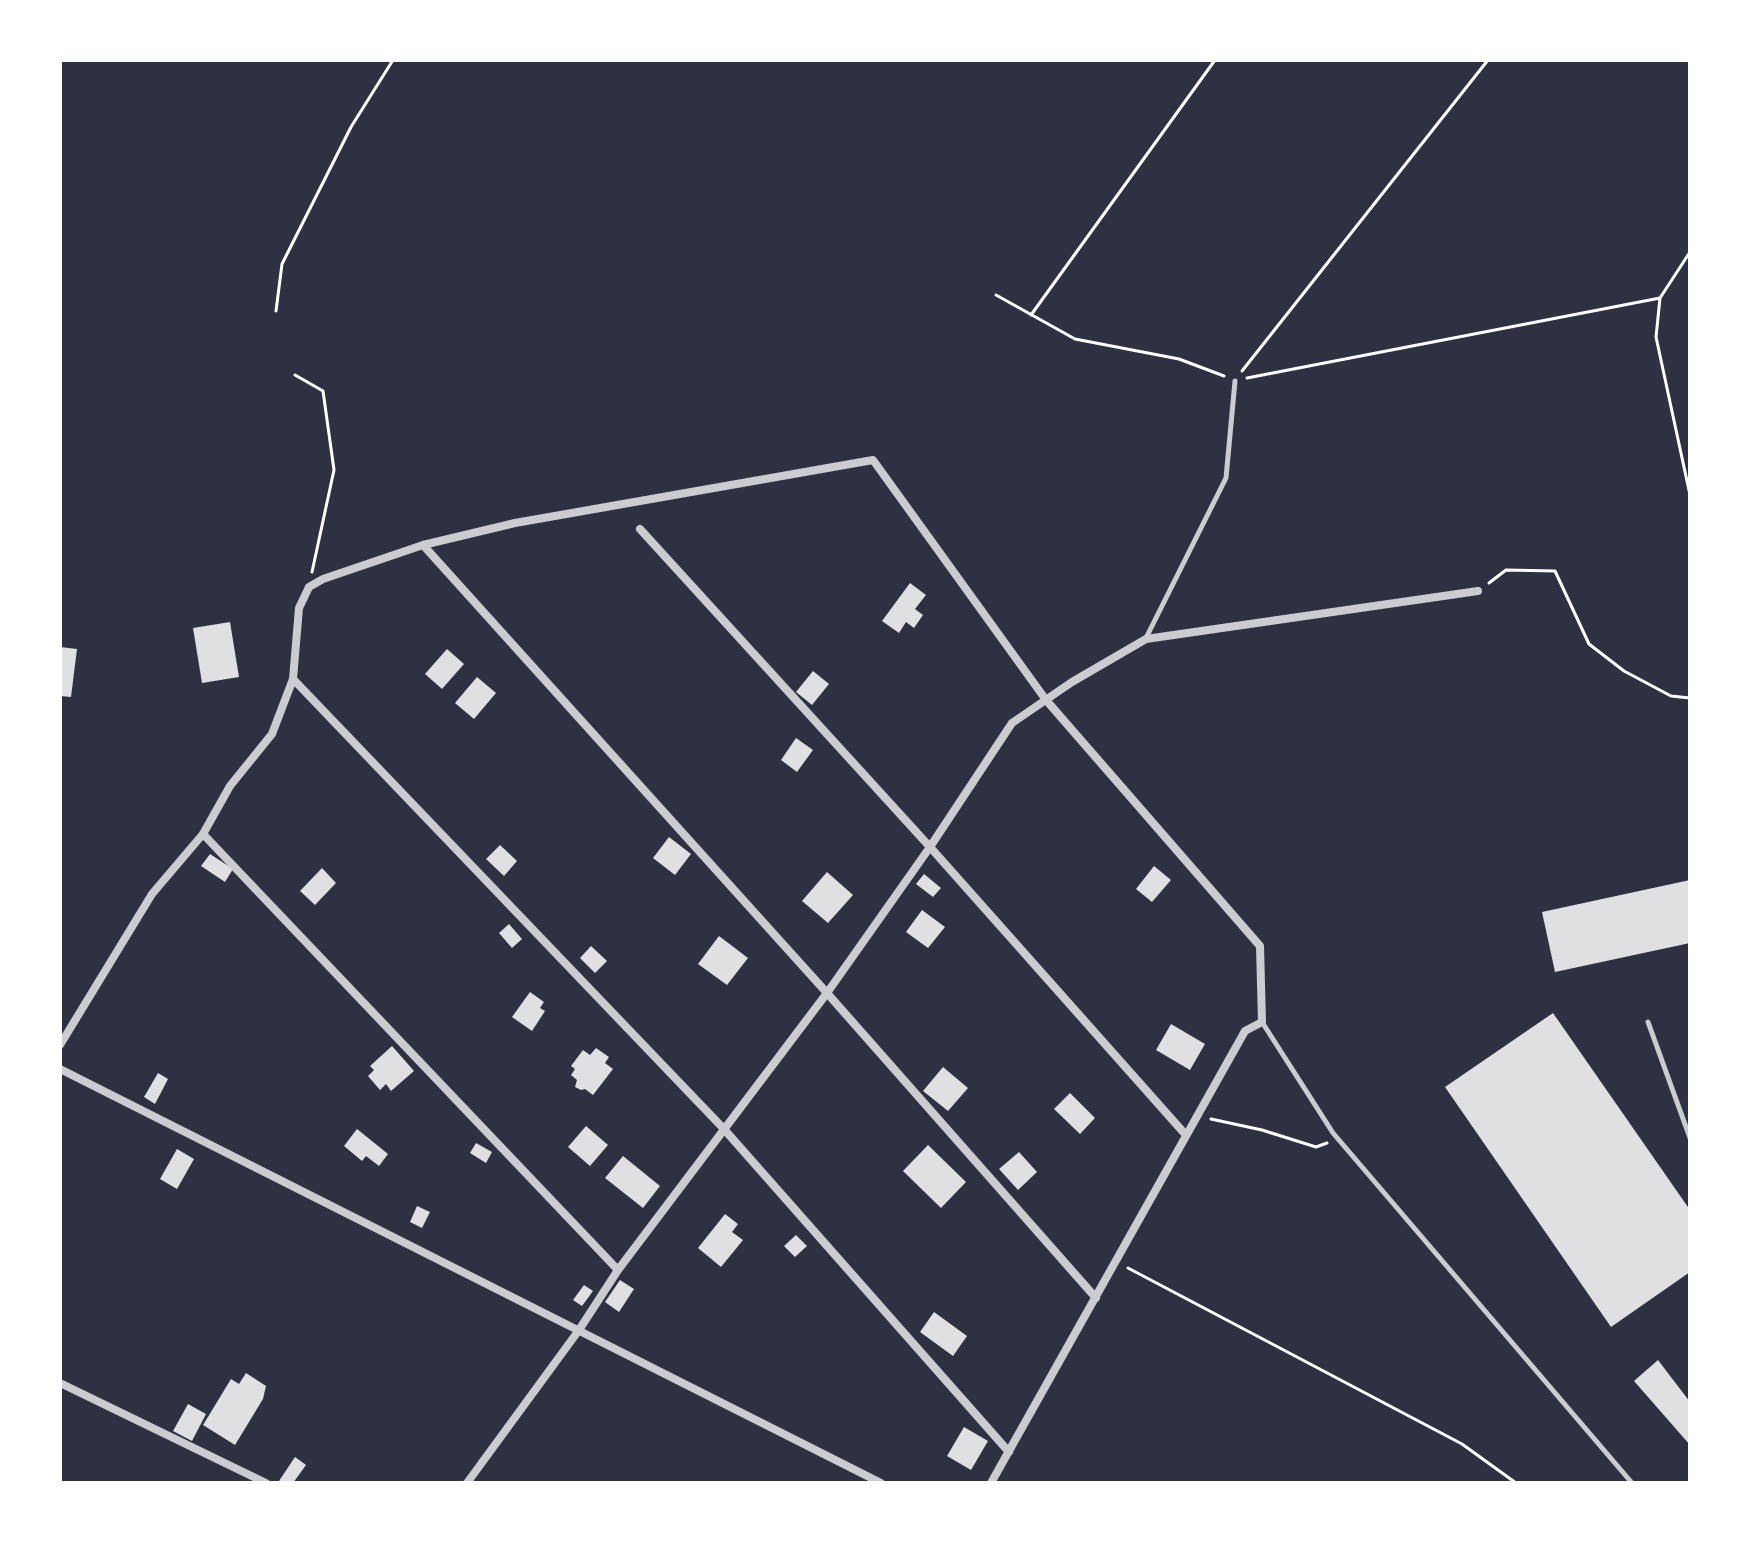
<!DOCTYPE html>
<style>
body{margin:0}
#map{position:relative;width:1750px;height:1543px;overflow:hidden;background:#2d3142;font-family:"Nunito Sans",sans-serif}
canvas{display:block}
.frame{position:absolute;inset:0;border:62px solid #fff;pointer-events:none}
</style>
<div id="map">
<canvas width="1750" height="1543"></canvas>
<div class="frame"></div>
</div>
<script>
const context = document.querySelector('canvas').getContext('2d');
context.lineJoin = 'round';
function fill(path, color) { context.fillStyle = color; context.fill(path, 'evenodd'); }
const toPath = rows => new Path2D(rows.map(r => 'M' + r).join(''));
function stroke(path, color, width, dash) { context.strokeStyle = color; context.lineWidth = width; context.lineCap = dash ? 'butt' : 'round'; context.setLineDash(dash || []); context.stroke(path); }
fill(toPath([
 [910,583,926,595,915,609,923,615,914,628,906,622,899,633,882,621],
 [230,622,239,677,202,683,193,628],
 [60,647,77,649,71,697,60,696],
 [447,649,464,664,442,689,425,674],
 [813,671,829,684,812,705,796,692],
 [477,677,496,693,474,719,455,703],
 [796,738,813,750,797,772,781,760],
 [669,837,691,854,675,875,653,858],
 [500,845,517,861,504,876,486,859],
 [210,854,233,869,225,882,201,866],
 [1154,866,1171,880,1152,902,1136,889],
 [322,868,336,883,315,905,300,891],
 [827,872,853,895,828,923,802,901],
 [924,874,941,888,933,897,916,884],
 [1690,880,1690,943,1555,972,1542,912],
 [922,910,945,927,928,948,906,932],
 [509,924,522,939,512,948,499,933],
 [719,936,748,958,727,985,698,964],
 [591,946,607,961,595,973,580,958],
 [530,992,544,1002,540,1008,545,1011,532,1031,512,1017],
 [1553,1013,1690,1210,1690,1272,1611,1327,1445,1087],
 [1171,1024,1205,1044,1190,1070,1156,1050],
 [392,1046,414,1071,391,1091,386,1084,380,1090,368,1076,374,1070,370,1066],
 [596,1048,609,1057,605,1063,613,1069,593,1095,585,1089,581,1090,575,1087,577,1080,571,1075,575,1069,571,1066,583,1050,590,1055],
 [943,1067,968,1088,948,1111,923,1091],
 [158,1073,168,1079,155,1104,144,1097],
 [1070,1093,1095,1118,1080,1134,1054,1109],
 [586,1126,608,1145,590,1166,568,1147],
 [357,1129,388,1154,379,1166,366,1156,362,1161,344,1146],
 [476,1143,492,1152,486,1163,470,1153],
 [928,1145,966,1182,941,1208,903,1171],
 [177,1149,194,1159,177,1189,160,1179],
 [1019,1152,1037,1172,1018,1190,999,1169],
 [623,1156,660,1186,643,1208,605,1178],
 [417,1206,430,1212,422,1228,410,1222],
 [725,1214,738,1224,732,1232,743,1240,721,1267,698,1248],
 [796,1235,807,1246,795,1257,784,1246],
 [620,1280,634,1289,619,1312,605,1302],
 [584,1285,593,1291,582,1306,573,1300],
 [934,1312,967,1336,953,1356,920,1332],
 [1658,1360,1690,1402,1690,1445,1634,1381],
 [246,1373,266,1386,263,1399,235,1445,203,1425,231,1379,239,1384],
 [188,1404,206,1414,192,1441,173,1431],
 [964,1427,988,1441,971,1470,947,1456],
 [295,1457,306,1465,293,1483,282,1483,279,1481]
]), '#e0e0e3');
stroke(toPath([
 [996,295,1075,339,1179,359,1224,376],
 [1660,298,1656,337,1690,495],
 [276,311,282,264,351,127,393,60],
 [1031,315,1215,60],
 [1242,371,1488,60],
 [295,375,323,391,334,470,312,572],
 [1247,378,1660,298,1690,252],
 [1489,583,1506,570,1555,571,1589,644,1624,671,1671,696,1690,698],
 [1211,1119,1262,1130,1316,1147,1327,1143],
 [1128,1268,1462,1444,1516,1483]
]), '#fff', 3);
stroke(toPath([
 [1146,638,1226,478,1235,381],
 [1262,1022,1333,1133,1632,1483],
 [1648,1022,1690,1138]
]), '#caccd0', 5);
stroke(toPath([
 [640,529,930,847,1185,1134],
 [423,545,827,993,1096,1298],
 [293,679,723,1128,1009,1452],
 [203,834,618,1270],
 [60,1045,152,894,203,834,230,786,272,734,293,679,299,608,309,587,323,579,423,545,515,523,873,460,1046,700,1260,946,1262,1022,1245,1031,991,1483],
 [60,1069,881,1483],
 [60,1383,266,1483],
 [467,1483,579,1330,618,1270,827,993,930,847,1012,723,1072,682,1146,639,1478,591]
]), '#caccd0', 8);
</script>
